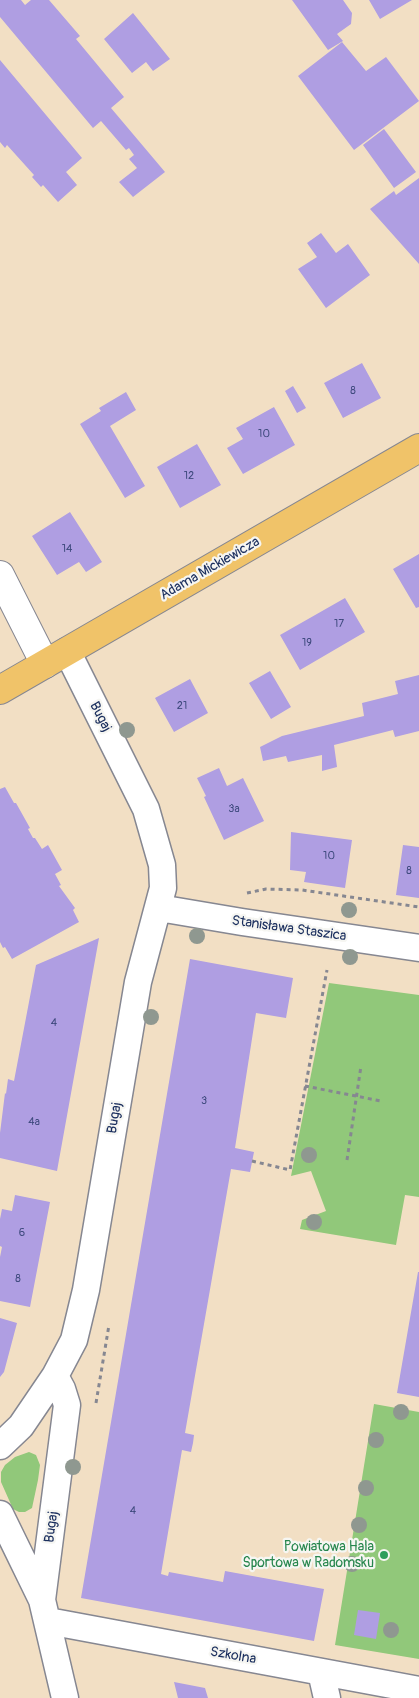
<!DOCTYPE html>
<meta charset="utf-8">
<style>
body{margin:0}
canvas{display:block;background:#f2dfc4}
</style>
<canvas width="419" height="1698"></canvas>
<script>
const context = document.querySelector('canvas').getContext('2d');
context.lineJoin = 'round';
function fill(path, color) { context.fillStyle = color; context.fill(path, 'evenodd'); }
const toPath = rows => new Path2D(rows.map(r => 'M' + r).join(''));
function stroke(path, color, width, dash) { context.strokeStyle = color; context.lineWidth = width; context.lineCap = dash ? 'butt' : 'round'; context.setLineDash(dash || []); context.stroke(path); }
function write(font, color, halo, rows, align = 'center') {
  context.font = font + ' Pangolin,sans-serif'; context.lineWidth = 4.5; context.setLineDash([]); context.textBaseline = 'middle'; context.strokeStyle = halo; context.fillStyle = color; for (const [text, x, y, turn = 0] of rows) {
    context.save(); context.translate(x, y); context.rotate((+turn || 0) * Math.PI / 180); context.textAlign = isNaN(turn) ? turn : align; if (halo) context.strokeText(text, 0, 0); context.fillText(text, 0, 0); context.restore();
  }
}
fill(toPath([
 [329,983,419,995,419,1197,405,1195,396,1245,300,1229,302,1220,326,1211,311,1171,291,1176],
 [374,1404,419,1412,419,1659,335,1645],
 [29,1452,36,1455,40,1465,38,1480,32,1508,25,1512,19,1512,13,1509,1,1482,1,1472,5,1465,15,1457]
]), '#91c87a');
fill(toPath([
 [0,0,21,0,25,5,31,0,49,0,80,36,76,39,124,97,111,108,165,172,133,197,119,182,137,168,129,159,134,155,129,148,126,150,101,121,93,128,0,17],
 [292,0,343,0,352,13,351,24,337,34,343,41,328,50],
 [369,0,412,0,380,19],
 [133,13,170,59,153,71,146,62,132,73,104,39],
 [342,42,366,71,386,57,419,101,354,150,298,76],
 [0,60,82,158,66,172,77,185,58,202,43,185,41,187,32,177,34,175,7,145,5,148,0,142],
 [384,129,416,172,394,188,363,145],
 [419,178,419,264,370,209,394,191,396,195],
 [321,233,336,253,348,244,370,275,326,308,298,269,317,257,307,243],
 [362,363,381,398,343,418,324,383],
 [293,386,306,408,297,413,285,391],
 [126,392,136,410,110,426,145,486,125,498,80,424,101,411,99,408],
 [274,407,295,445,243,474,227,448,243,439,236,428],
 [197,444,221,485,180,508,157,467],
 [70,512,102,562,86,572,79,562,57,575,32,536],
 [419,554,419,607,416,608,393,569],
 [345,598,365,632,300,670,280,635],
 [270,671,291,707,271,719,249,683],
 [419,675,419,731,395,737,393,730,334,745,337,767,322,771,322,755,288,762,286,756,263,761,260,747,282,736,364,716,362,703,398,694,395,681],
 [190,679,208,713,174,732,155,698],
 [219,768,227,786,243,778,264,821,224,840,204,797,206,796,197,778],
 [5,787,14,803,16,803,30,828,28,829,33,838,35,838,42,849,48,845,62,870,55,874,61,885,59,886,75,908,73,910,79,922,12,959,5,947,3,948,0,942,0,789],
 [291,832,352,840,345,888,304,882,306,872,290,870],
 [403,845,419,847,419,898,396,895],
 [99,938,57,1171,0,1158,0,1133,5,1093,6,1094,8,1079,14,1081,36,965],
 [190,959,293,978,286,1018,256,1013,235,1148,254,1152,250,1172,231,1169,185,1433,194,1435,193,1443,191,1452,182,1450,161,1574,168,1576,169,1572,223,1582,225,1571,324,1589,314,1641,81,1598],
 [15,1195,50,1202,30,1307,0,1301,0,1257,2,1247,0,1246,0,1219,2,1209,12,1211],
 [418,1272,419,1272,419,1397,397,1393],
 [0,1318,17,1323,4,1372,0,1377],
 [358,1610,380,1613,376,1639,354,1635],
 [174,1682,205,1688,208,1698,178,1698]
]), '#af9ee2');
const minor = toPath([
 [159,908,242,922,419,948],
 [0,1446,21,1426,55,1376,74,1340,86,1290,138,982,163,888,162,865,146,809,67,651],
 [0,1514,42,1600,65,1698],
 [42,1600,67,1405,62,1389,55,1376],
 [48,1621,419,1690],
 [321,1672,327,1698]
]);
const tertiary = toPath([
 [0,575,45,664]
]);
const primary = toPath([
 [0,690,419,448]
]);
stroke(minor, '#868791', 29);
stroke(tertiary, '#868791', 30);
stroke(primary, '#868791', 30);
stroke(toPath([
 [247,893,266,889,302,890,419,907],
 [305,1086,381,1101],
 [347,1160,361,1066],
 [252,1161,290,1170,327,970],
 [96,1403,109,1325]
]), '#868791', 3, [4, 4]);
stroke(minor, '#fff', 26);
stroke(tertiary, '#fff', 28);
stroke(primary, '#f0c369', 28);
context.fillStyle = '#8f9890';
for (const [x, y] of [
 [127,730],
 [349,910],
 [197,936],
 [350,957],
 [151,1017],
 [309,1155],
 [314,1222],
 [401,1412],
 [376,1440],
 [73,1467],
 [366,1488],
 [359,1525],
 [352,1564],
 [391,1630]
]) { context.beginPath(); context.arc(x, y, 8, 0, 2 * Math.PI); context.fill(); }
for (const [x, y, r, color] of [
 [384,1555,5,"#2e9e5b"]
]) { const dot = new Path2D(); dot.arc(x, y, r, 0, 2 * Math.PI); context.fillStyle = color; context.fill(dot); stroke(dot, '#f6f6f2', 2); }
write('11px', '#404b7f', null, [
 ["8",353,391],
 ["10",264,434],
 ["12",189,476],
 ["14",67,549],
 ["17",339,624],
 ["19",307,643],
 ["21",182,706],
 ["3a",234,809],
 ["10",329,856],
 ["8",409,871],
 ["4",54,1023],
 ["3",204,1101],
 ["4a",34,1122],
 ["6",22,1233],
 ["8",18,1279],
 ["4",133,1511]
]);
write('14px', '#1b2f5e', '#f6f6f2', [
 ["Adama Mickiewicza",210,569,-30],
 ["Bugaj",100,717,63],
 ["Stanisława Staszica",289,929,8],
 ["Bugaj",115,1118,-80],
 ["Bugaj",52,1527,-82],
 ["Szkolna",233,1656,10]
]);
write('14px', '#27864d', '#f6f6f2', [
 ["Powiatowa Hala",374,1547],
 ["Sportowa w Radomsku",374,1563]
], 'right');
</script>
